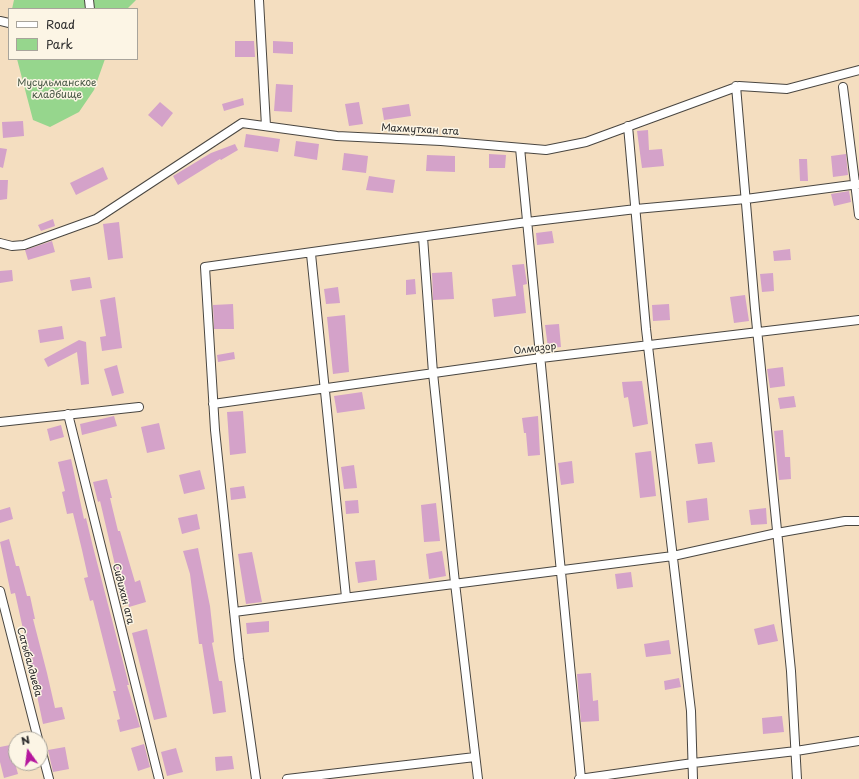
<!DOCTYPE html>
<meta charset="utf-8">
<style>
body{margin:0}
#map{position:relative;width:859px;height:779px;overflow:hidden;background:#f4dec0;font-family:"Playpen Sans",sans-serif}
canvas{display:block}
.legend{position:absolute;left:8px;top:8px;width:130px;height:52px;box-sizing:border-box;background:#fcf5e5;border:1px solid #a8a49b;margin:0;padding:5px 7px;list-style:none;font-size:12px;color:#2b2b2b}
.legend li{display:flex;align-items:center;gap:8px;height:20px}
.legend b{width:20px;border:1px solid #a8a49b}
.north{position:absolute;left:8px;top:731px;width:40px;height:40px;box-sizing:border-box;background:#fcf5e5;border:1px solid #a8a49b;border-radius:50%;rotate:346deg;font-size:11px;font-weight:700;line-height:16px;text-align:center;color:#2b2b2b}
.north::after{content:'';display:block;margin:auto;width:14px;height:18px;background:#b5179e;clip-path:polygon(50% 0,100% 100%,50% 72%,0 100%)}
</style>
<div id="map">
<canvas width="859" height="779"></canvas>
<ul class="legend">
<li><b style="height:5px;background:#fff"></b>Road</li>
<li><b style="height:11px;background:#96d68d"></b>Park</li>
</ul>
<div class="north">N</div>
</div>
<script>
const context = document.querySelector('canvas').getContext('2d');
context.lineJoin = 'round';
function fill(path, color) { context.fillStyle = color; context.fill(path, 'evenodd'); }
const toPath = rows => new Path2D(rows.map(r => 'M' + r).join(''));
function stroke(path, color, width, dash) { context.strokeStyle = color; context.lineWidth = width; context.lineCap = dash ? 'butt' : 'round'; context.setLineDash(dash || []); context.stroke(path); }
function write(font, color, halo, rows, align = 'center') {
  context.font = font + ' "Playpen Sans",sans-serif'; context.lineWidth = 3; context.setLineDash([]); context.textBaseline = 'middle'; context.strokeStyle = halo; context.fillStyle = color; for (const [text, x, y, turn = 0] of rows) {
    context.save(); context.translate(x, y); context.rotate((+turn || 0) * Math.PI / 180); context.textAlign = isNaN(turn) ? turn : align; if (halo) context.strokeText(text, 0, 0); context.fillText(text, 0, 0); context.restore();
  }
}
fill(toPath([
 [14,0,136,0,127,9,12,9],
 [17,59,105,59,94,90,79,112,50,127,33,120]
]), '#96d68d');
fill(toPath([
 [235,41,254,41,255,57,235,57],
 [273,41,293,42,293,54,273,53],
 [276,84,293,85,292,112,274,111],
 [243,98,244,105,224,111,222,104],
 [160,102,173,113,162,127,148,115],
 [359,102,363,124,349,126,345,104],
 [409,104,411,116,384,120,382,108],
 [23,121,24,136,3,138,2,122],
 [648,130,649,150,662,149,664,166,642,168,637,131],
 [246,134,280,139,278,152,244,147],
 [296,141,319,144,317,160,294,156],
 [235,144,238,150,221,160,220,159,178,185,173,176,211,153],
 [0,148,7,149,3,168,0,167],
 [344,153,368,156,366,173,342,170],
 [489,154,506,155,505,168,489,168],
 [846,154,848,175,833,177,831,156],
 [427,155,455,156,455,172,426,171],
 [799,159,807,159,808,181,800,181],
 [103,167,108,179,76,195,70,183],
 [369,176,395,180,393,193,366,190],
 [0,180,8,180,7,199,0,200],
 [849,191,851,202,834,206,831,194],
 [53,219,55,226,41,231,38,225],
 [119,222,123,258,108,260,103,224],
 [552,231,554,243,537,245,536,233],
 [52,241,55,252,28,260,25,250],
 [790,249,791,260,774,261,773,251],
 [524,264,527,284,523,285,526,313,494,317,492,299,516,296,512,265],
 [12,270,13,281,0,283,0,271],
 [452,272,454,299,433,300,432,273],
 [773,273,774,291,762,292,760,274],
 [90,277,92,288,72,291,70,280],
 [415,279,416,294,406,295,406,280],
 [338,287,340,303,326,304,324,289],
 [745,295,749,321,734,323,730,297],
 [115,297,122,348,102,351,100,337,106,336,100,300],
 [233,304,234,329,214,329,213,305],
 [669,304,670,320,653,321,652,305],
 [345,315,349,372,333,374,327,317],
 [559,324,561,347,548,348,545,325],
 [62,326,64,339,40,343,38,330],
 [79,340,86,342,89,384,81,385,77,352,48,367,44,359],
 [234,352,235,359,218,362,217,355],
 [117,365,124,393,112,396,104,369],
 [783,367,785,386,770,388,767,369],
 [642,381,648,424,633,427,628,397,624,398,622,382],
 [362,392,365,409,337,413,334,396],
 [794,396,796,407,780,409,778,398],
 [243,411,246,453,230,455,227,412],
 [114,416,117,426,82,435,80,424],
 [538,416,540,455,528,456,526,433,524,433,522,418],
 [159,423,165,449,147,453,141,427],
 [61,425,64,437,50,441,47,429],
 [783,430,785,457,790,457,791,479,779,480,774,431],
 [712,442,715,462,698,464,695,444],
 [651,451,656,496,640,498,635,453],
 [71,459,84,519,86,518,93,547,129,685,127,685,140,727,120,732,117,720,120,719,113,691,116,691,93,600,90,601,84,578,88,577,82,550,73,513,67,514,62,492,65,491,58,462],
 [572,461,574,483,561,485,558,463],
 [354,465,357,488,344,489,341,467],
 [200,470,205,489,184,494,179,475],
 [107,479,112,498,110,498,118,531,120,531,135,582,140,580,146,602,129,607,123,581,119,582,100,501,98,502,93,482],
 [244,486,246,498,231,500,230,488],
 [707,498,709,520,688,523,686,501],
 [358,500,359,513,346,514,345,501],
 [436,503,440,541,424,542,421,505],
 [10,507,13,519,0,523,0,510],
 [766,508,767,524,751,525,749,510],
 [197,514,200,529,182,534,178,518],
 [9,539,16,566,19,566,27,596,30,596,35,619,33,619,47,673,55,708,62,707,65,719,43,724,23,629,15,593,11,594,0,542],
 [198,548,210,606,214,642,212,643,219,681,222,681,226,712,213,714,202,644,199,644,190,574,183,551],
 [442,551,446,576,429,579,426,554],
 [252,552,262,602,246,604,238,554],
 [375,560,377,580,358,583,355,562],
 [631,572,633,587,617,589,615,574],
 [269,621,269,632,247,634,246,623],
 [774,624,778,641,758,645,754,629],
 [147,629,167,717,154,720,132,633],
 [669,640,671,654,646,657,644,644],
 [591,673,593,701,598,700,599,721,581,722,577,674],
 [679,678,681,687,665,690,664,681],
 [782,716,784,732,763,734,762,718],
 [144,744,150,767,138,771,131,748],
 [10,745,18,774,4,778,0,762,0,747],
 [65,747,69,769,53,772,48,750],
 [176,748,183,772,167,776,161,752],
 [232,756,234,769,216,771,215,757]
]), '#d4a2c9');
const minor = toPath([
 [89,0,90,9],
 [259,0,266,126],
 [0,21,9,23],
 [736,86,755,309,791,671,797,779],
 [843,87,859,215],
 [628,126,646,329,691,711,693,779],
 [520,148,581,779],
 [423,237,433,373,455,583,478,779],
 [0,243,12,246,24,245,96,219,242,123,337,136,441,141,546,150,586,142,739,86,787,89,859,70],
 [311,254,346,597],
 [213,404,541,358,859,320],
 [68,414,159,779],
 [0,422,139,407],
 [0,591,38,739],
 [234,612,673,556,777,533,845,521,859,521],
 [40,745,49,779],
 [256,779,239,659,215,430,205,267,527,222,636,209,746,199,859,184],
 [287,779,475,757],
 [579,779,693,763,796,751,859,741]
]);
stroke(minor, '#494641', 10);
stroke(minor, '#fff', 8);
write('10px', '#465644', '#fcf5e5', [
 ["Мусульманское",57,83],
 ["кладбище",57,95]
]);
write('10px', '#2b2b2b', '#fcf5e5', [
 ["Махмутхан ата",420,130,3],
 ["Олмазор",535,349,-7],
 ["Сидихан ата",123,594,76],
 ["Сатыбалдиева",29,662,75]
]);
</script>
